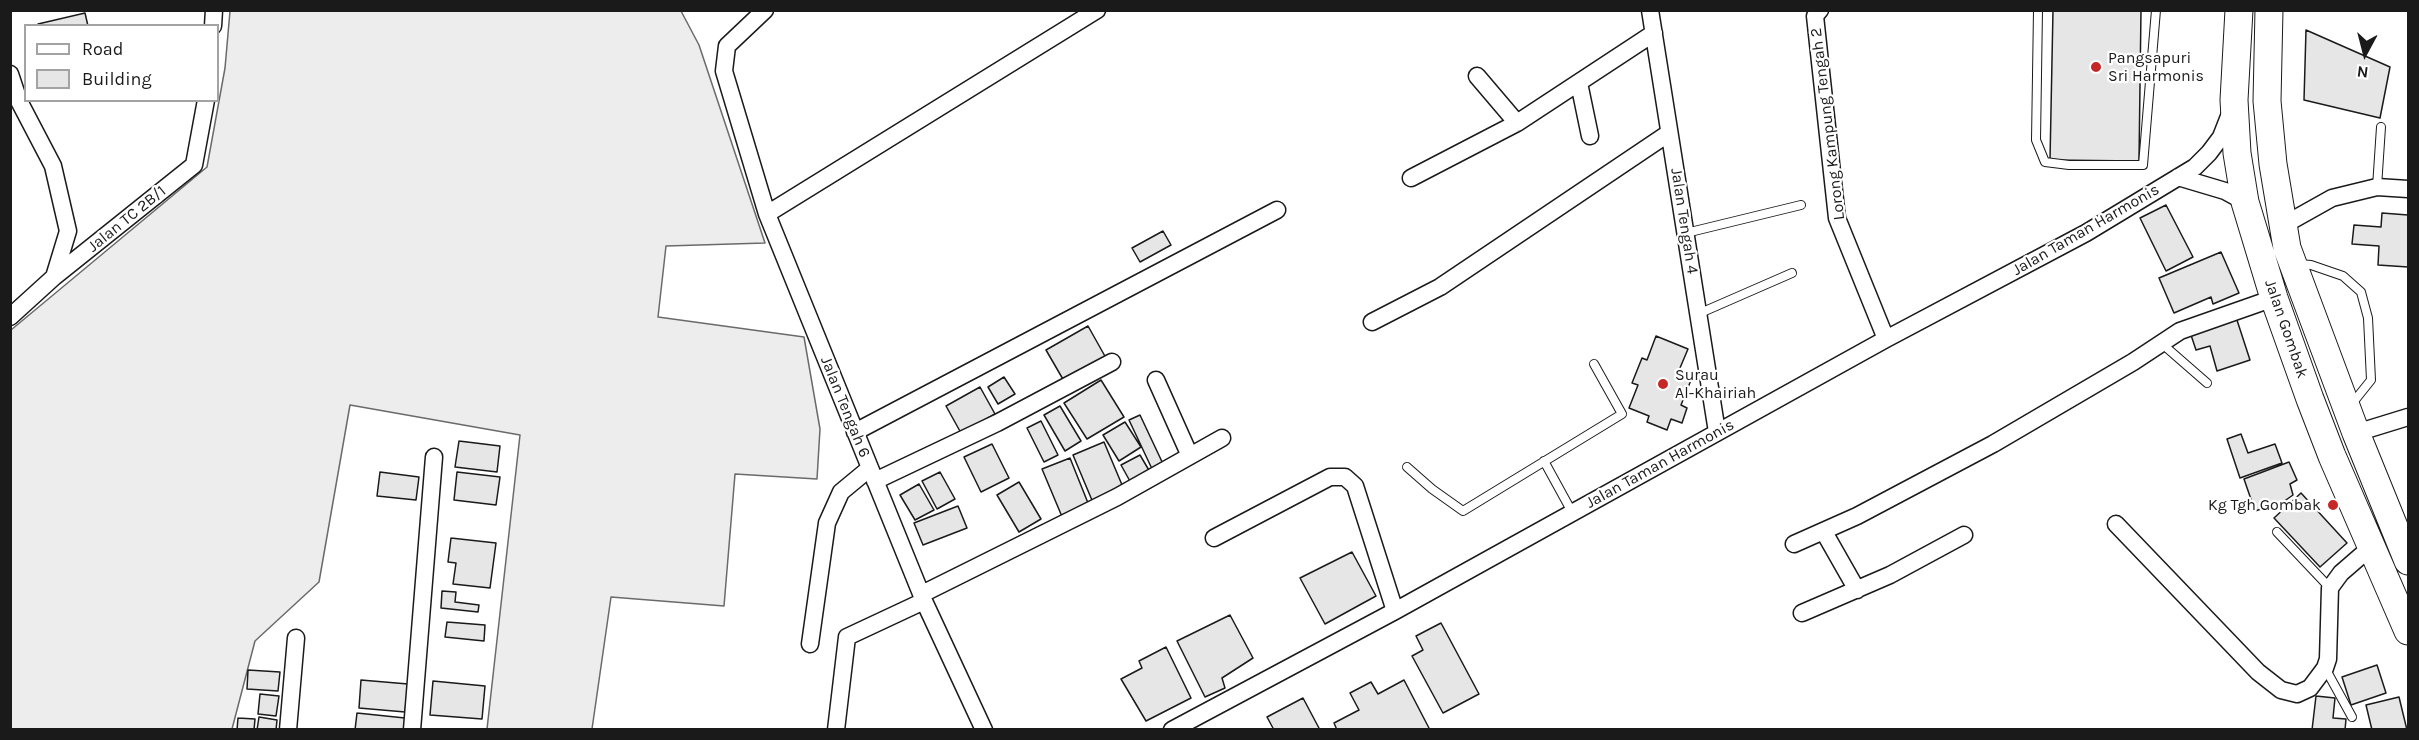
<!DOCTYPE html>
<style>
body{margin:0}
#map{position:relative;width:2419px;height:740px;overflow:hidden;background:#fff;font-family:Karla,sans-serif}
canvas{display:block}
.frame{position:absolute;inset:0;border:12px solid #1a1a1a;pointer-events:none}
.legend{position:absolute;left:24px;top:24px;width:195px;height:78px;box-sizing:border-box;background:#fff;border:2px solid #a3a3a3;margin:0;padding:8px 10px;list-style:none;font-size:18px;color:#1a1a1a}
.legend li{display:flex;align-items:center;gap:12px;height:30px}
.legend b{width:30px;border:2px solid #a3a3a3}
.north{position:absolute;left:2335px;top:24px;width:60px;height:60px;-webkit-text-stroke:4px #fff;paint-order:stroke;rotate:187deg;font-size:16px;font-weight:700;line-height:24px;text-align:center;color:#1a1a1a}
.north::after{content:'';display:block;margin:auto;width:21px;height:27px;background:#1a1a1a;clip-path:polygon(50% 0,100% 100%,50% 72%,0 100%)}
</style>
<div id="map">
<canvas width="2419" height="740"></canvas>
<div class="frame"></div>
<ul class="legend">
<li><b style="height:8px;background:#fff"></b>Road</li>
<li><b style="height:16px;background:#e6e6e6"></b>Building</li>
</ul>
<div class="north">N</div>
</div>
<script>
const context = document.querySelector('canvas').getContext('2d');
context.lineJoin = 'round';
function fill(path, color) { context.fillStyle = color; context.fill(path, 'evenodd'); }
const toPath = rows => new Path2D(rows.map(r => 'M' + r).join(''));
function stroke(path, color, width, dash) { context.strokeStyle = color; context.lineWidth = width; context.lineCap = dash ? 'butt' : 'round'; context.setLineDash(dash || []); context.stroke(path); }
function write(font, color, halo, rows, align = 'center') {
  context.font = font + ' Karla,sans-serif'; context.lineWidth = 4.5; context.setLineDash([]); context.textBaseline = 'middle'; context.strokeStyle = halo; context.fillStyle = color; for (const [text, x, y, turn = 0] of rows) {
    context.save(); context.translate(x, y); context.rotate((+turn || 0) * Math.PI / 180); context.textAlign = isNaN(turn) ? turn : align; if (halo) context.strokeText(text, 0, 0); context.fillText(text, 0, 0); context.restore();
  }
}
const built = toPath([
 [230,11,681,11,699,45,765,243,666,246,658,317,804,337,820,429,817,479,735,474,724,606,611,597,592,729,487,729,520,435,350,405,319,582,255,641,232,729,11,729,11,330,207,167,225,68,230,11]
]);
fill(built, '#ededed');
stroke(built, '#6a6a6a', 1.5);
const building = toPath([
 [2053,10,2141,10,2139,161,2050,160,2053,10],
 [85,13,88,26,38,26,38,24,85,13],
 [2306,30,2390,67,2380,118,2304,100,2306,30],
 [2166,205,2193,257,2166,271,2140,218,2166,205],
 [2382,213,2408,215,2408,267,2378,265,2379,246,2352,244,2354,225,2381,227,2382,213],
 [1163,231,1171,245,1140,262,1132,248,1163,231],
 [2221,252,2239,293,2213,304,2211,297,2174,313,2159,278,2221,252],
 [2235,314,2250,360,2217,371,2210,346,2196,350,2189,329,2235,314],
 [1088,326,1106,358,1064,381,1046,350,1088,326],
 [1656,336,1688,349,1677,375,1691,380,1681,405,1687,408,1682,423,1671,419,1667,430,1647,422,1649,416,1629,408,1638,385,1632,383,1642,358,1647,360,1656,336],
 [1004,377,1015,394,998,404,988,387,1004,377],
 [1101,380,1124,417,1087,439,1064,403,1101,380],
 [980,387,995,414,961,433,946,406,980,387],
 [1060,406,1081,441,1065,451,1044,415,1060,406],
 [1140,415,1164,466,1153,471,1129,420,1140,415],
 [1041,421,1058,455,1044,462,1027,428,1041,421],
 [1125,422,1141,447,1119,461,1103,435,1125,422],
 [2241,434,2248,453,2275,444,2282,463,2240,478,2227,439,2241,434],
 [459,441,500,446,497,472,455,467,459,441],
 [1104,442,1125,492,1094,505,1073,455,1104,442],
 [992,444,1009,478,981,492,964,457,992,444],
 [1140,455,1150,472,1131,483,1121,465,1140,455],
 [1070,458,1090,508,1063,519,1042,469,1070,458],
 [2289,462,2297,480,2290,484,2293,495,2283,502,2255,511,2244,479,2289,462],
 [380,472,419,477,416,500,377,496,380,472],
 [457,472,500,477,496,505,454,500,457,472],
 [940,472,955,499,937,509,922,481,940,472],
 [1019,482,1041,519,1019,532,997,495,1019,482],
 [919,484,934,510,915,520,900,495,919,484],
 [2301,493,2347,543,2320,567,2274,518,2301,493],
 [958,506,967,528,923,545,914,523,958,506],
 [451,538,496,543,490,588,453,584,456,563,448,562,451,538],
 [1352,552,1376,596,1325,624,1300,578,1352,552],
 [442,591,456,592,455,602,479,605,478,612,441,608,442,591],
 [1230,615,1253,658,1222,678,1225,688,1205,697,1177,641,1230,615],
 [447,622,485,625,484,641,445,637,447,622],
 [1441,623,1479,694,1443,713,1412,656,1423,650,1416,636,1441,623],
 [1166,647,1191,698,1146,721,1121,679,1142,668,1139,661,1166,647],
 [2377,665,2386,693,2351,705,2342,677,2377,665],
 [248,670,280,672,278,691,247,689,248,670],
 [361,680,408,684,405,712,359,708,361,680],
 [1404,680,1430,730,1337,730,1334,723,1359,710,1350,693,1371,682,1378,694,1404,680],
 [433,681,485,686,482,719,430,715,433,681],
 [260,694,279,696,276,716,258,714,260,694],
 [2316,696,2335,698,2333,718,2346,719,2345,730,2312,730,2316,696],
 [2399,697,2407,730,2372,730,2366,705,2399,697],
 [1303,698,1320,730,1274,730,1267,717,1303,698],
 [357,713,405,718,404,730,355,730,357,713],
 [259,717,277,720,276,730,257,730,259,717],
 [238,718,255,719,254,730,237,730,238,718]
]);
fill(building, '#e6e6e6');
stroke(building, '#1a1a1a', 1.5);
const service = toPath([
 [2038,10,2036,140,2045,162,2069,165,2143,165,2156,10],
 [2377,187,2381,127],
 [1686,233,1801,205],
 [2299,264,2311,265,2343,276,2361,292,2368,318,2371,380,2351,405],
 [1698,314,1792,273],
 [2160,342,2207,383],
 [1544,461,1572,512],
 [1407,467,1432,489,1463,511,1622,414,1594,364],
 [2277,532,2330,588],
 [2325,668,2352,717]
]);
const minor = toPath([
 [765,10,727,46,724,71,767,214,924,601,984,730],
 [1650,10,1717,432],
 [1820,10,1815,16,1837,218,1886,339],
 [213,26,214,10],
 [10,74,19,101,53,166,68,231,54,277],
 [1477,76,1517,123,1654,33],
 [1579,83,1590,136],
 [2178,177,2225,191,2245,202],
 [1411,178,1517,123],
 [767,214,1097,10],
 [2282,226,2332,198,2377,187,2408,189],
 [10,317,54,277,194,165,206,100],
 [1372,322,1440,287,1669,133],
 [1156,380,1190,456],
 [855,432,1277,210],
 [2356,433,2408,417],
 [875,481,997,423,1112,362],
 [2116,524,2258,672,2281,690,2297,694,2310,688,2325,668,2328,659,2330,588,2341,573,2371,547],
 [1824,532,1857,590],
 [1214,538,1330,477,1345,477,1355,486,1395,611],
 [1794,544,1857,516,1993,444,2133,362,2180,331,2274,298],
 [922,594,1117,497,1222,438],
 [1802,613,1890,575,1964,535],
 [810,644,827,523,841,492,870,468],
 [288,730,296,638],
 [412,730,434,457],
 [836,730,847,637,924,601],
 [1172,730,1395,611,1886,339,2086,233,2195,167,2209,153,2221,137,2230,114]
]);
const primary = toPath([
 [2239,10,2234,100,2237,153,2245,202,2274,298,2310,399,2332,456,2408,631],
 [2269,10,2267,101,2273,164,2287,248,2356,433,2408,561]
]);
stroke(service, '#1a1a1a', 10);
stroke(minor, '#1a1a1a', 19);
stroke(primary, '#1a1a1a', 29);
stroke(service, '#fff', 8);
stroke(minor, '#fff', 16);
stroke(primary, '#fff', 27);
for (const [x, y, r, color] of [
 [2096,67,6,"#c62828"],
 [1663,384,6,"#c62828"],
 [2333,505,6,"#c62828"]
]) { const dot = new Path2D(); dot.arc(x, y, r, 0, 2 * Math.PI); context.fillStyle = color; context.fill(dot); stroke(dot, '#fff', 2); }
write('16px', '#1a1a1a', '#fff', [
 ["Pangsapuri",2108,58],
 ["Sri Harmonis",2108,76],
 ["Surau",1675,375],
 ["Al-Khairiah",1675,393],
 ["Kg Tgh Gombak",2321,505,"right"]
], 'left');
write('16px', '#1a1a1a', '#fff', [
 ["Lorong Kampung Tengah 2",1828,124,-97],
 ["Jalan TC 2B/1",127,219,-39],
 ["Jalan Tengah 4",1684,221,81],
 ["Jalan Taman Harmonis",2086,230,-30],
 ["Jalan Gombak",2286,329,71],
 ["Jalan Tengah 6",845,407,68],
 ["Jalan Taman Harmonis",1660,464,-29]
]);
</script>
